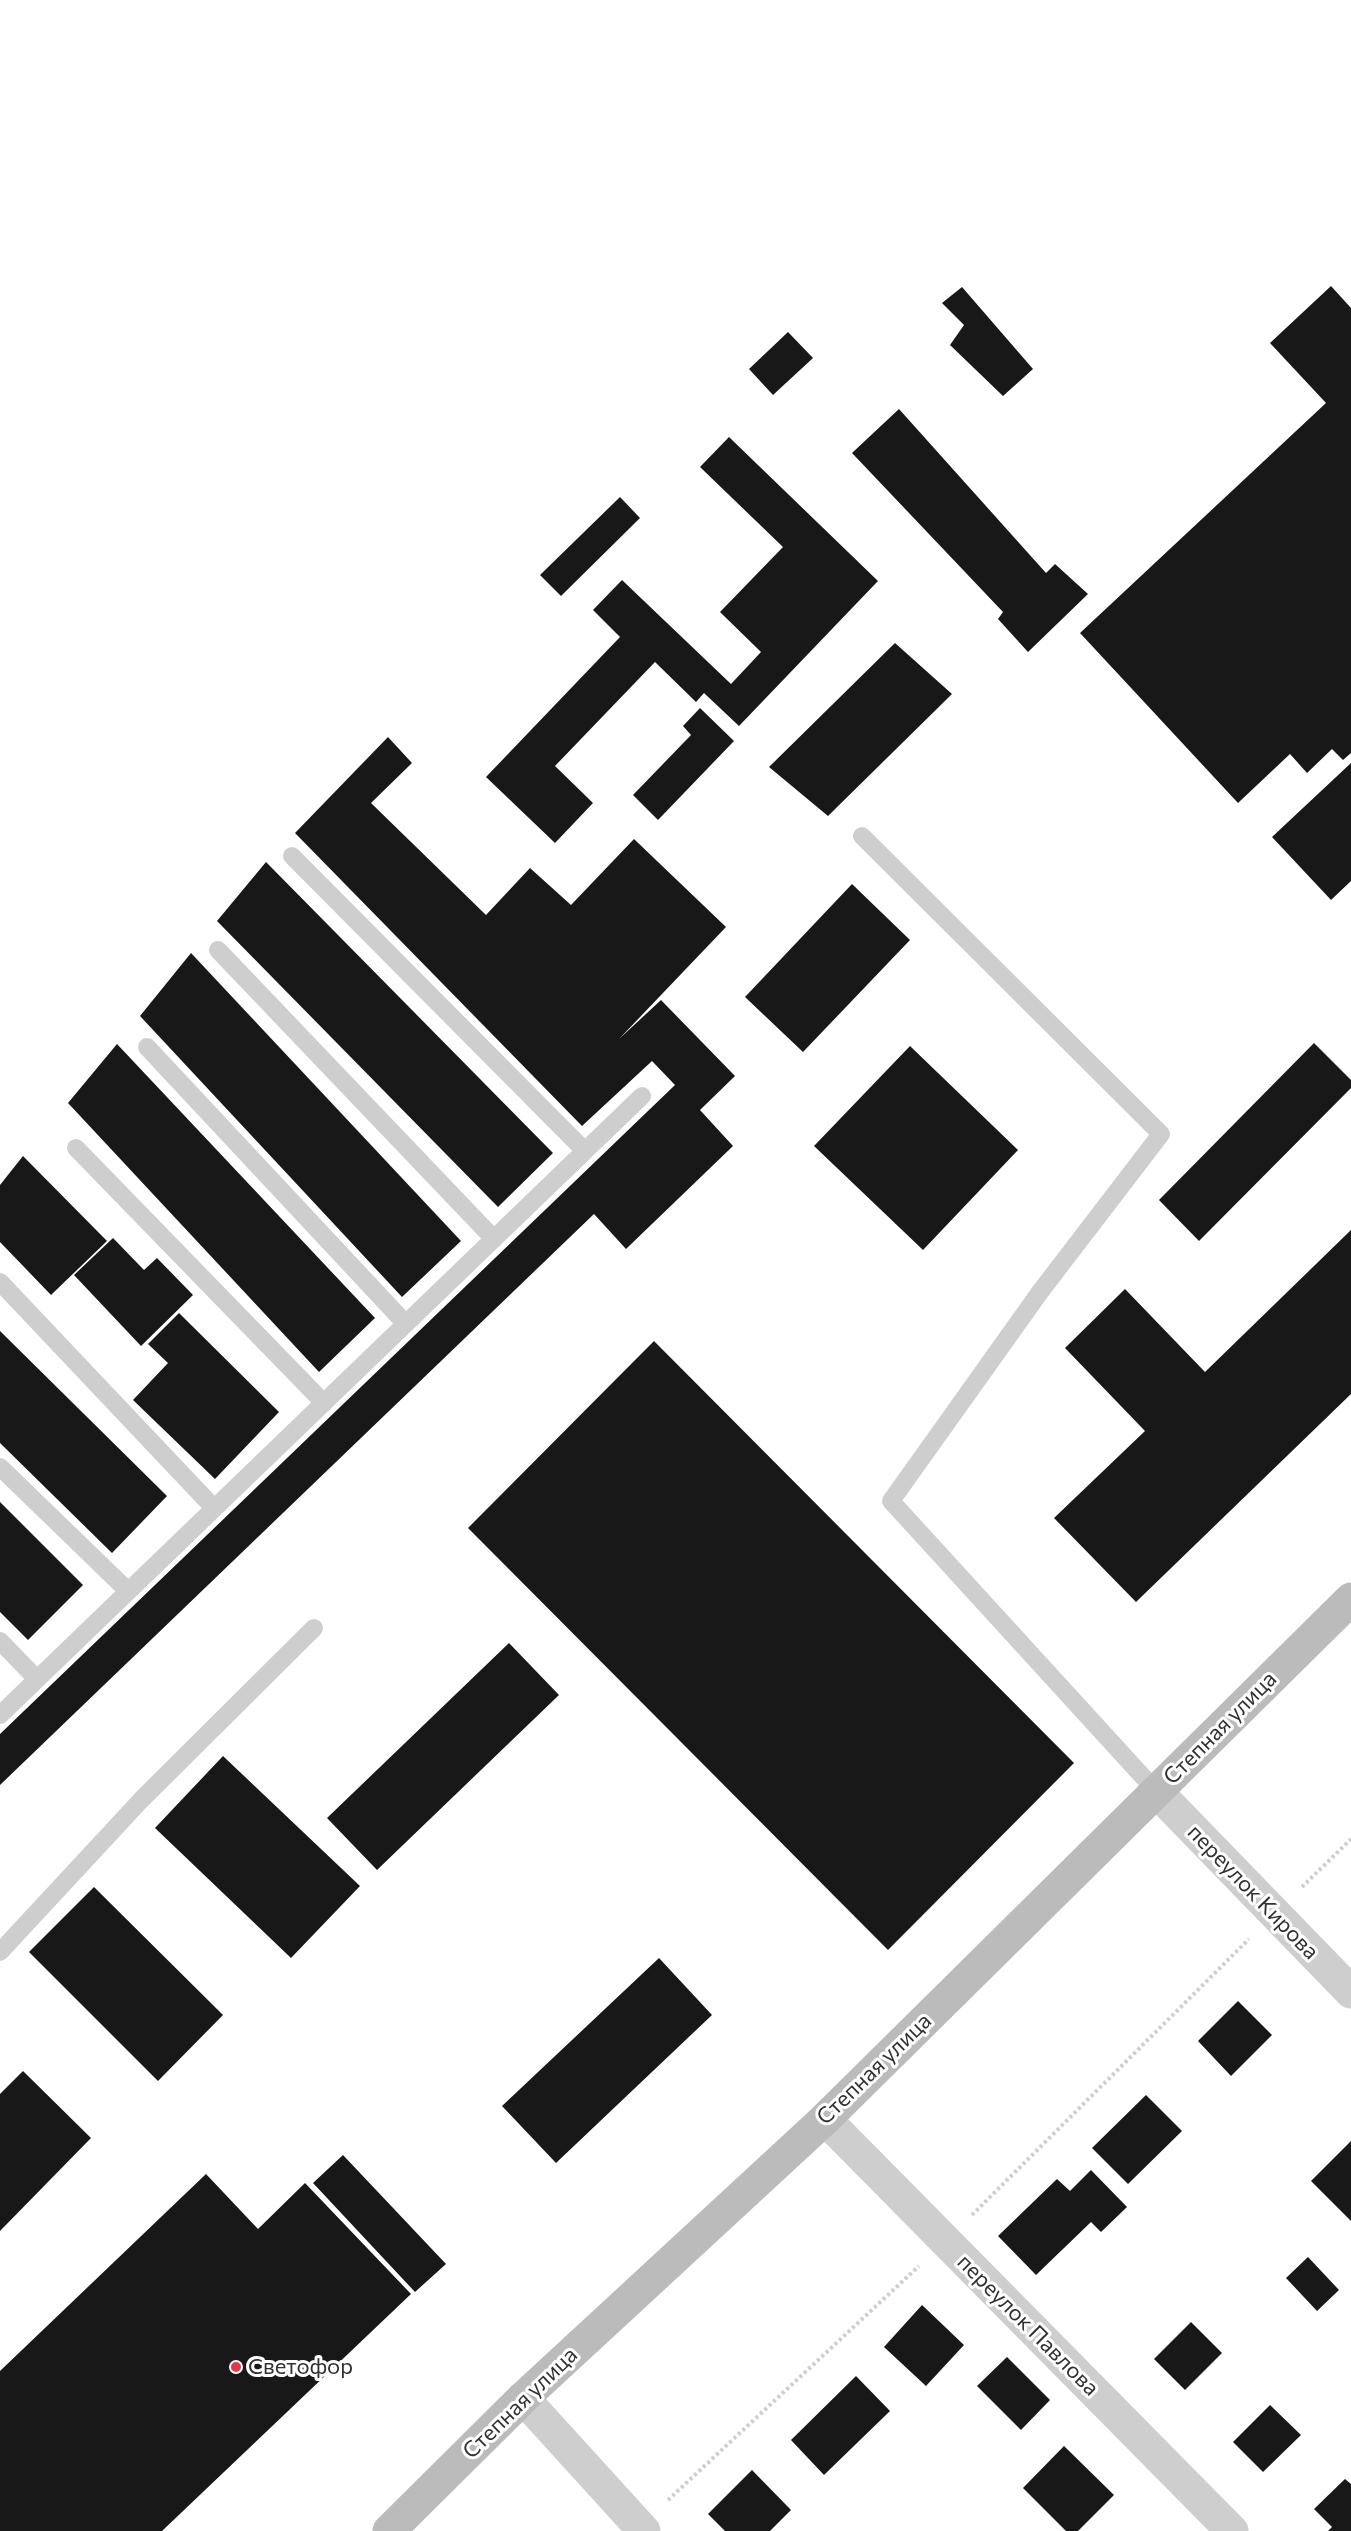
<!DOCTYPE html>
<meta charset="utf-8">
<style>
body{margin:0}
canvas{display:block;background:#fff}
</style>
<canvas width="1351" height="2531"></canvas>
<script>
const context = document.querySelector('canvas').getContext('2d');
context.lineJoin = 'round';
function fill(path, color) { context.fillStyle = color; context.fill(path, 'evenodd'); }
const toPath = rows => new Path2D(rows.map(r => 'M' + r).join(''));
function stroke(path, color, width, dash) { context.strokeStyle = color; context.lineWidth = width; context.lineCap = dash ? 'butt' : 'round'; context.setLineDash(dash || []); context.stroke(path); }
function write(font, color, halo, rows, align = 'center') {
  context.font = font + ' Commissioner,sans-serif'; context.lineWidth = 6; context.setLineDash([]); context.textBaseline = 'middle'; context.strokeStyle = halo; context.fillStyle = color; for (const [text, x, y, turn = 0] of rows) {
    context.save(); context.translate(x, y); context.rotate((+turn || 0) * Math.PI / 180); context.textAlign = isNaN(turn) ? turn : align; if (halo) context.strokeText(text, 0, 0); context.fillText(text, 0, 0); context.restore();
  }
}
fill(toPath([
 [1331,286,1351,308,1351,753,1343,760,1332,749,1307,773,1290,754,1238,803,1080,633,1326,403,1270,343],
 [962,287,1033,369,1003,396,950,345,964,325,942,303],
 [788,332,813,358,773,395,749,369],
 [899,409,1046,573,1055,564,1088,594,1028,652,998,619,1003,612,852,453],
 [729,437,878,581,739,726,704,693,696,702,655,662,555,766,593,803,555,843,486,777,620,637,593,610,622,580,731,684,761,652,720,612,783,547,700,467],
 [620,497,640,518,561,596,540,575],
 [895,643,952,694,828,816,769,767],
 [700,708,734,741,658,820,633,795,691,735,683,726],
 [388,737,412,763,371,803,486,915,530,868,571,905,634,839,726,927,619,1039,661,1000,735,1076,700,1110,733,1146,626,1249,594,1214,0,1785,0,1734,675,1085,652,1061,582,1126,295,833],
 [1351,763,1351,881,1331,900,1272,837],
 [266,862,553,1153,498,1207,217,921],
 [852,884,910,940,803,1052,745,997],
 [191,953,461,1241,402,1297,140,1016],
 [1314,1043,1351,1080,1351,1088,1199,1241,1159,1200],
 [117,1044,375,1318,319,1372,68,1103],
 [910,1046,1018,1150,923,1250,814,1146],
 [23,1156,107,1241,51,1295,0,1242,0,1185],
 [1351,1230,1351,1394,1136,1602,1054,1518,1145,1431,1065,1348,1125,1289,1205,1372],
 [113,1238,144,1270,157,1258,193,1295,141,1346,74,1275],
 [179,1313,279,1412,215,1479,133,1400,168,1363,148,1344],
 [0,1331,167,1496,112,1553,0,1443],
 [654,1341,1074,1763,888,1950,468,1528],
 [0,1502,83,1585,28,1640,0,1612],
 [509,1643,559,1695,377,1870,327,1818],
 [223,1756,360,1886,291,1958,155,1828],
 [94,1887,223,2015,158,2081,29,1952],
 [659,1958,712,2015,556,2163,502,2106],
 [1238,2001,1272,2035,1231,2076,1198,2041],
 [23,2071,91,2138,0,2231,0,2094],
 [1146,2095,1182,2131,1128,2184,1092,2148],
 [1351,2141,1351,2221,1311,2181],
 [343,2155,446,2264,415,2292,313,2183],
 [1091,2170,1127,2207,1101,2232,1091,2222,1036,2275,998,2236,1057,2179,1070,2191],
 [206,2174,258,2229,305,2183,411,2294,162,2531,0,2531,0,2371],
 [1308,2257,1339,2290,1317,2311,1286,2278],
 [922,2305,964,2345,926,2386,884,2347],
 [1191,2322,1222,2353,1185,2390,1154,2359],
 [1007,2357,1050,2400,1021,2430,977,2386],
 [856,2376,890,2411,824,2475,791,2440],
 [1270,2405,1301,2435,1263,2472,1233,2442],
 [1064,2446,1114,2495,1078,2531,1066,2531,1023,2488],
 [752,2470,791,2510,770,2531,725,2531,708,2514],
 [1345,2479,1351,2484,1351,2531,1328,2531,1332,2527,1314,2509]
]), '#181818');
stroke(toPath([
 [1302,1887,1351,1839],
 [972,2215,1249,1939],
 [668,2500,919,2266]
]), '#cecece', 4, [3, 3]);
stroke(toPath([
 [862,836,1161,1134,1040,1292,891,1501,1156,1791],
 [292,856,585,1151],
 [218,950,494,1239],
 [147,1047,406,1324],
 [76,1148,324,1403],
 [0,1282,214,1508],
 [0,1467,128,1591],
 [0,1641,37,1679],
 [0,1715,642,1096],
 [0,1952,142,1799,314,1628]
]), '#cecece', 18);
stroke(toPath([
 [1156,1791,1351,1992],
 [825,2119,1232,2531],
 [523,2398,644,2531]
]), '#cecece', 33);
stroke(toPath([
 [389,2531,523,2398,825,2119,1351,1599]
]), '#bbb', 33);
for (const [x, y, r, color] of [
 [236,2367,6,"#e43749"]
]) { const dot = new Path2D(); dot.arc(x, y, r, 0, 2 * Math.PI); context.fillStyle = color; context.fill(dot); stroke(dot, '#fff', 2); }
write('22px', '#313131', '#fff', [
 ["Степная улица",1220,1728,-45],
 ["переулок Кирова",1253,1892,46],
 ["Степная улица",874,2069,-44],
 ["переулок Павлова",1028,2325,45],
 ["Степная улица",520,2403,-44]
]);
write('22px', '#313131', '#fff', [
 ["Светофор",248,2367]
], 'left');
</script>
